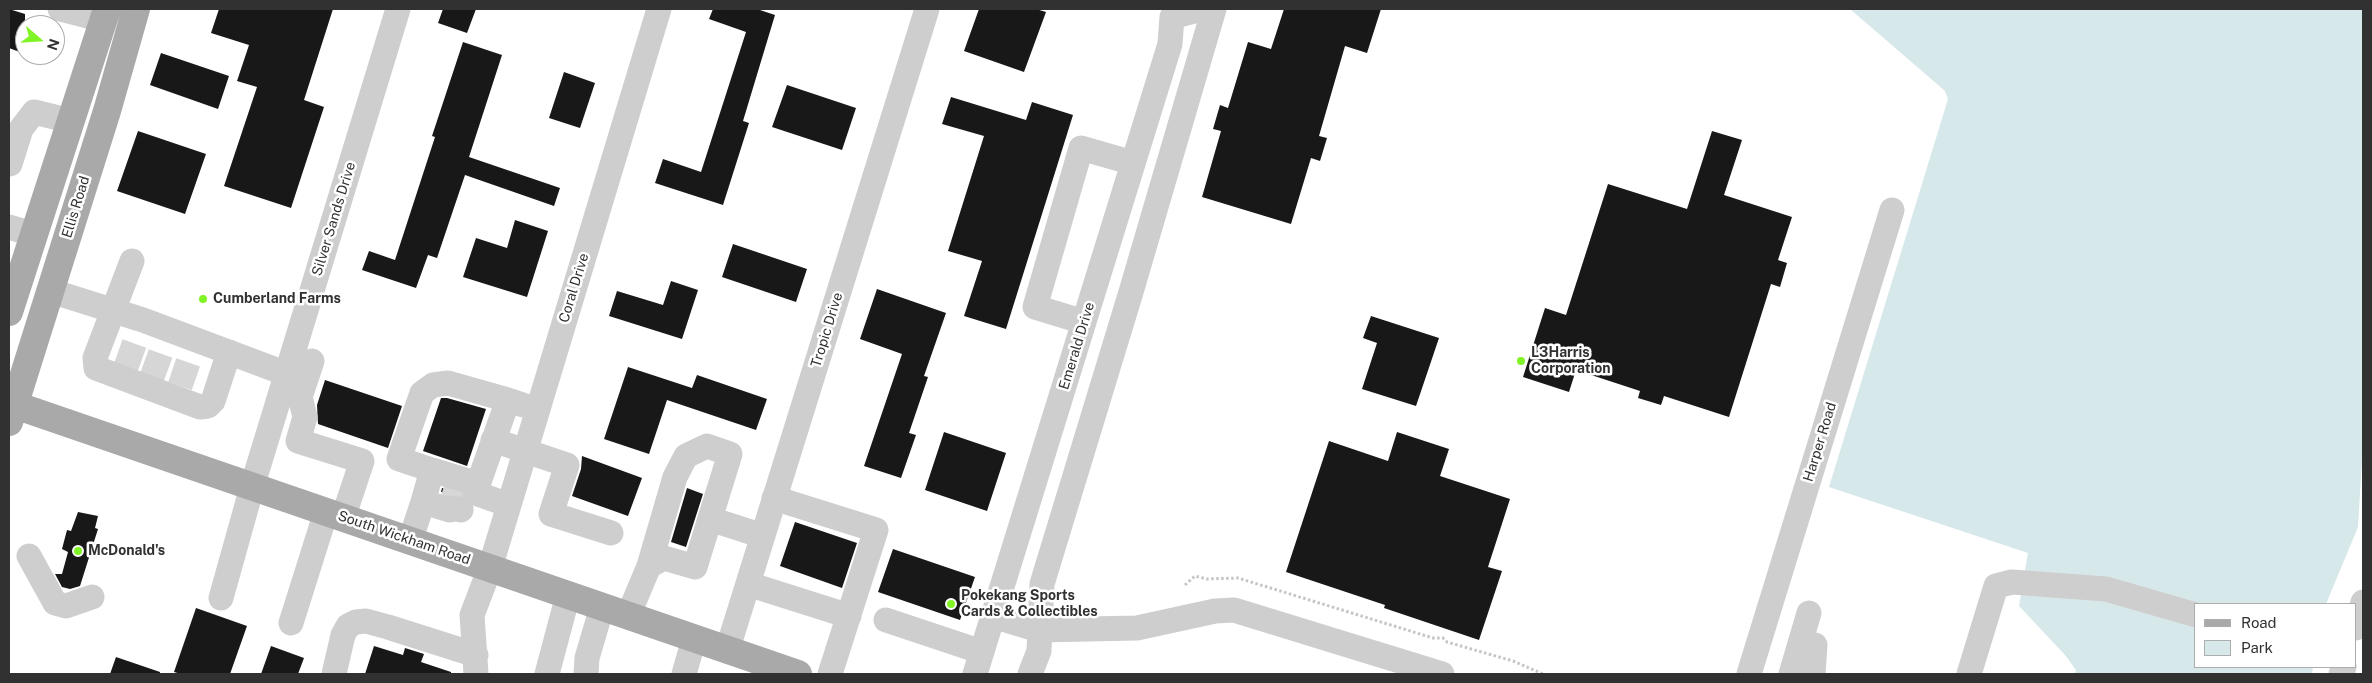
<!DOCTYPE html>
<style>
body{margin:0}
#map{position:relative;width:2372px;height:683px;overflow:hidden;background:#fff;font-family:"Public Sans",sans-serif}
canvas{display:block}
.frame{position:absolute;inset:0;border:10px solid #313131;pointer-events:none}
.legend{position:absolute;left:2194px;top:603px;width:162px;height:65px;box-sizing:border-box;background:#fff;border:1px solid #adadad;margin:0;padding:6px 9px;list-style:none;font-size:15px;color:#313131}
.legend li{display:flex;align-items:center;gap:10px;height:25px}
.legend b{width:25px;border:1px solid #adadad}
.north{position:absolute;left:15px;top:15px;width:50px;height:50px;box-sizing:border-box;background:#fff;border:1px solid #adadad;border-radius:50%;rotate:109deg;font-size:14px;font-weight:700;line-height:20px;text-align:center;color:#313131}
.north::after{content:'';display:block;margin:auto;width:18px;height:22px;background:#80f427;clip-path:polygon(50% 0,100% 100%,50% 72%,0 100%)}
</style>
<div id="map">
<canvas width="2372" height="683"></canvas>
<div class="frame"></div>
<ul class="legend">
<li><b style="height:6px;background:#a9a9a9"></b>Road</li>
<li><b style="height:14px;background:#d7e8ea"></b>Park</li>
</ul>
<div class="north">N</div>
</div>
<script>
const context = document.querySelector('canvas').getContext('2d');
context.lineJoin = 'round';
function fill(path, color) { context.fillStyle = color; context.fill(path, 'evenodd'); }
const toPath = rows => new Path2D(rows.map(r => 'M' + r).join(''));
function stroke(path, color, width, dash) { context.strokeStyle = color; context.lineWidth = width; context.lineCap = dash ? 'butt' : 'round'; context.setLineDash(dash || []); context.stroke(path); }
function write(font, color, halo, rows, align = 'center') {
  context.font = font + ' "Public Sans",sans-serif'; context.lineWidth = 5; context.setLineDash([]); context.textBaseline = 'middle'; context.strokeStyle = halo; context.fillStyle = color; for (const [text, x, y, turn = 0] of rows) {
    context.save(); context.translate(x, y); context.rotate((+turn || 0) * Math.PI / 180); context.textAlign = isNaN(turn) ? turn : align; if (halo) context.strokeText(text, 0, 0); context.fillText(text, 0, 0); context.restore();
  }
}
fill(toPath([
 [1850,9,2363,9,2363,442,2358,527,2326,604,2196,604,2196,667,2313,667,2312,674,2075,674,2076,670,2065,655,2019,606,2028,553,1829,487,1948,99,1945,91]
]), '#d7e8ea');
fill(toPath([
 [9,9,25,14,25,54,9,48],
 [219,9,333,9,304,100,324,107,291,208,224,186,257,87,237,81,249,45,211,33],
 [443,9,476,9,467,33,438,23],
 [713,9,757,9,775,15,743,121,749,123,723,205,655,183,663,159,701,172,746,32,709,19],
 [979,9,1036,9,1046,12,1024,72,964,51],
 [1284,9,1381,9,1367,53,1345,46,1319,136,1327,138,1320,161,1311,158,1291,224,1202,197,1221,131,1213,129,1220,105,1228,108,1248,42,1271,49],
 [463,42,502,55,469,157,560,188,554,206,465,175,437,258,428,255,416,288,362,270,369,251,395,260,435,137,432,136],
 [161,53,229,76,218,109,150,85],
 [564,72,595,83,580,128,549,118],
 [787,85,856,108,842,150,772,127],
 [951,97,1026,120,1032,102,1073,115,1006,329,964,316,982,261,948,251,984,136,942,124],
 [138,131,206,154,185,214,117,191],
 [1712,131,1742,140,1724,195,1792,217,1778,260,1787,263,1780,287,1771,284,1729,417,1664,396,1661,405,1638,398,1640,391,1576,370,1569,392,1523,377,1545,308,1566,315,1608,184,1687,209],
 [515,220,548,231,527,297,463,277,476,238,507,248],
 [733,244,807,269,796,302,722,277],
 [671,281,698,290,682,339,609,316,617,291,663,305],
 [877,289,946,313,924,376,928,377,909,433,916,435,901,478,864,466,902,354,860,339],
 [1371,316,1439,338,1416,406,1362,389,1377,343,1363,338],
 [628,367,692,388,697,375,767,399,756,430,667,400,649,454,604,439],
 [325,380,402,406,388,448,318,424,317,405],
 [441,398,447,398,486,409,467,466,423,451],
 [944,432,1006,453,987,511,925,490],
 [1397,432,1449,449,1440,476,1510,499,1488,567,1502,571,1479,640,1384,608,1385,605,1286,572,1329,441,1388,461],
 [582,456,642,478,628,516,572,496,581,469],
 [442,488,461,494,461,495,441,492],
 [687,488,703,494,686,547,671,542],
 [78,512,98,516,95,528,98,529,80,586,70,589,62,587,55,574,62,574,68,552,62,549,67,530,71,531],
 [795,522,857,543,842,588,780,566],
 [893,549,975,577,960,620,878,592],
 [196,608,247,626,230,674,181,674,174,672],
 [271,646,304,658,298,674,261,674],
 [374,646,403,655,405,648,424,654,421,662,451,672,451,674,365,674],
 [116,657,160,672,160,674,110,674]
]), '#181818');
stroke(toPath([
 [126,367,136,339],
 [152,377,163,347],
 [180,386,190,357],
 [451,505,457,487]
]), '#d6d6d6', 25, [25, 12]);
stroke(toPath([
 [1185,585,1195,576,1207,579,1238,578,1433,638,1443,638,1447,642,1513,661,1543,674]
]), '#c5c5c5', 3, [2.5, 2.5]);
stroke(toPath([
 [60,9,103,20],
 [1172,17,1202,9],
 [10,164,21,129,34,112,71,121],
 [9,227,35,235],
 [132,261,95,358,96,368,200,407,208,406,213,401,229,352],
 [51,291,143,320,287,374],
 [1084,322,1035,307,1081,148,1133,163],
 [312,361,300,397,305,417,298,441,362,461,343,518],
 [493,440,567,465,551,514,611,533],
 [432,470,399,459,422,393,433,385,448,383,508,400],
 [774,498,876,530,830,674],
 [509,505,475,493,508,400,523,405],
 [461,509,461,510,451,508,450,510,423,502,432,470,478,484],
 [710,519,763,536],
 [410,541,423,502],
 [29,556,55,603,66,606,92,597],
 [748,584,849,616],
 [221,598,252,487,398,9],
 [628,616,649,566,664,558,695,567,730,454,707,446,686,456,675,477,649,566],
 [993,616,1039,630,1137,628,1215,611,1234,610,1442,674],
 [886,620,982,652],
 [291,623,326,512],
 [2356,628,2363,602],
 [727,651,927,9],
 [334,674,343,635,348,626,356,622,366,621,388,627,476,655],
 [476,674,472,615,490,568,659,9],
 [547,674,568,595],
 [586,674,587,658,602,607],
 [684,674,694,639],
 [975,674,1170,44,1172,17],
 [1030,674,1039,651,1042,584,1131,292,1214,9],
 [1749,674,1892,210],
 [1791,674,1809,613],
 [1813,674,1815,645],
 [1969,674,1996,586,2012,582,2106,589,2196,615],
 [2341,674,2344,667]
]), '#cecece', 25);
stroke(toPath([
 [9,312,107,9],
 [9,403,798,674],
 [9,422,107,111,136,9]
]), '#a9a9a9', 28);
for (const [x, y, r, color] of [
 [203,299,5,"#80f427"],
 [1521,361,5,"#80f427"],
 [78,551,5,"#80f427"],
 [951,604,5,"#80f427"]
]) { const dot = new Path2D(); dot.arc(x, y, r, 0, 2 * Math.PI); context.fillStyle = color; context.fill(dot); stroke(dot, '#fff', 2); }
write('14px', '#313131', '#fff', [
 ["Ellis Road",76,207,-73],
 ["Silver Sands Drive",334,219,-73],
 ["Coral Drive",574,288,-73],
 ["Tropic Drive",827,330,-73],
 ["Emerald Drive",1077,346,-73],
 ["Harper Road",1820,442,-73],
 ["South Wickham Road",404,538,19]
]);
write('bold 14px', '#313131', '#fff', [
 ["Cumberland Farms",213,299],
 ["L3Harris",1531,353],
 ["Corporation",1531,369],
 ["McDonald's",88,551],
 ["Pokekang Sports",961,596],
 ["Cards & Collectibles",961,612]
], 'left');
</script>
